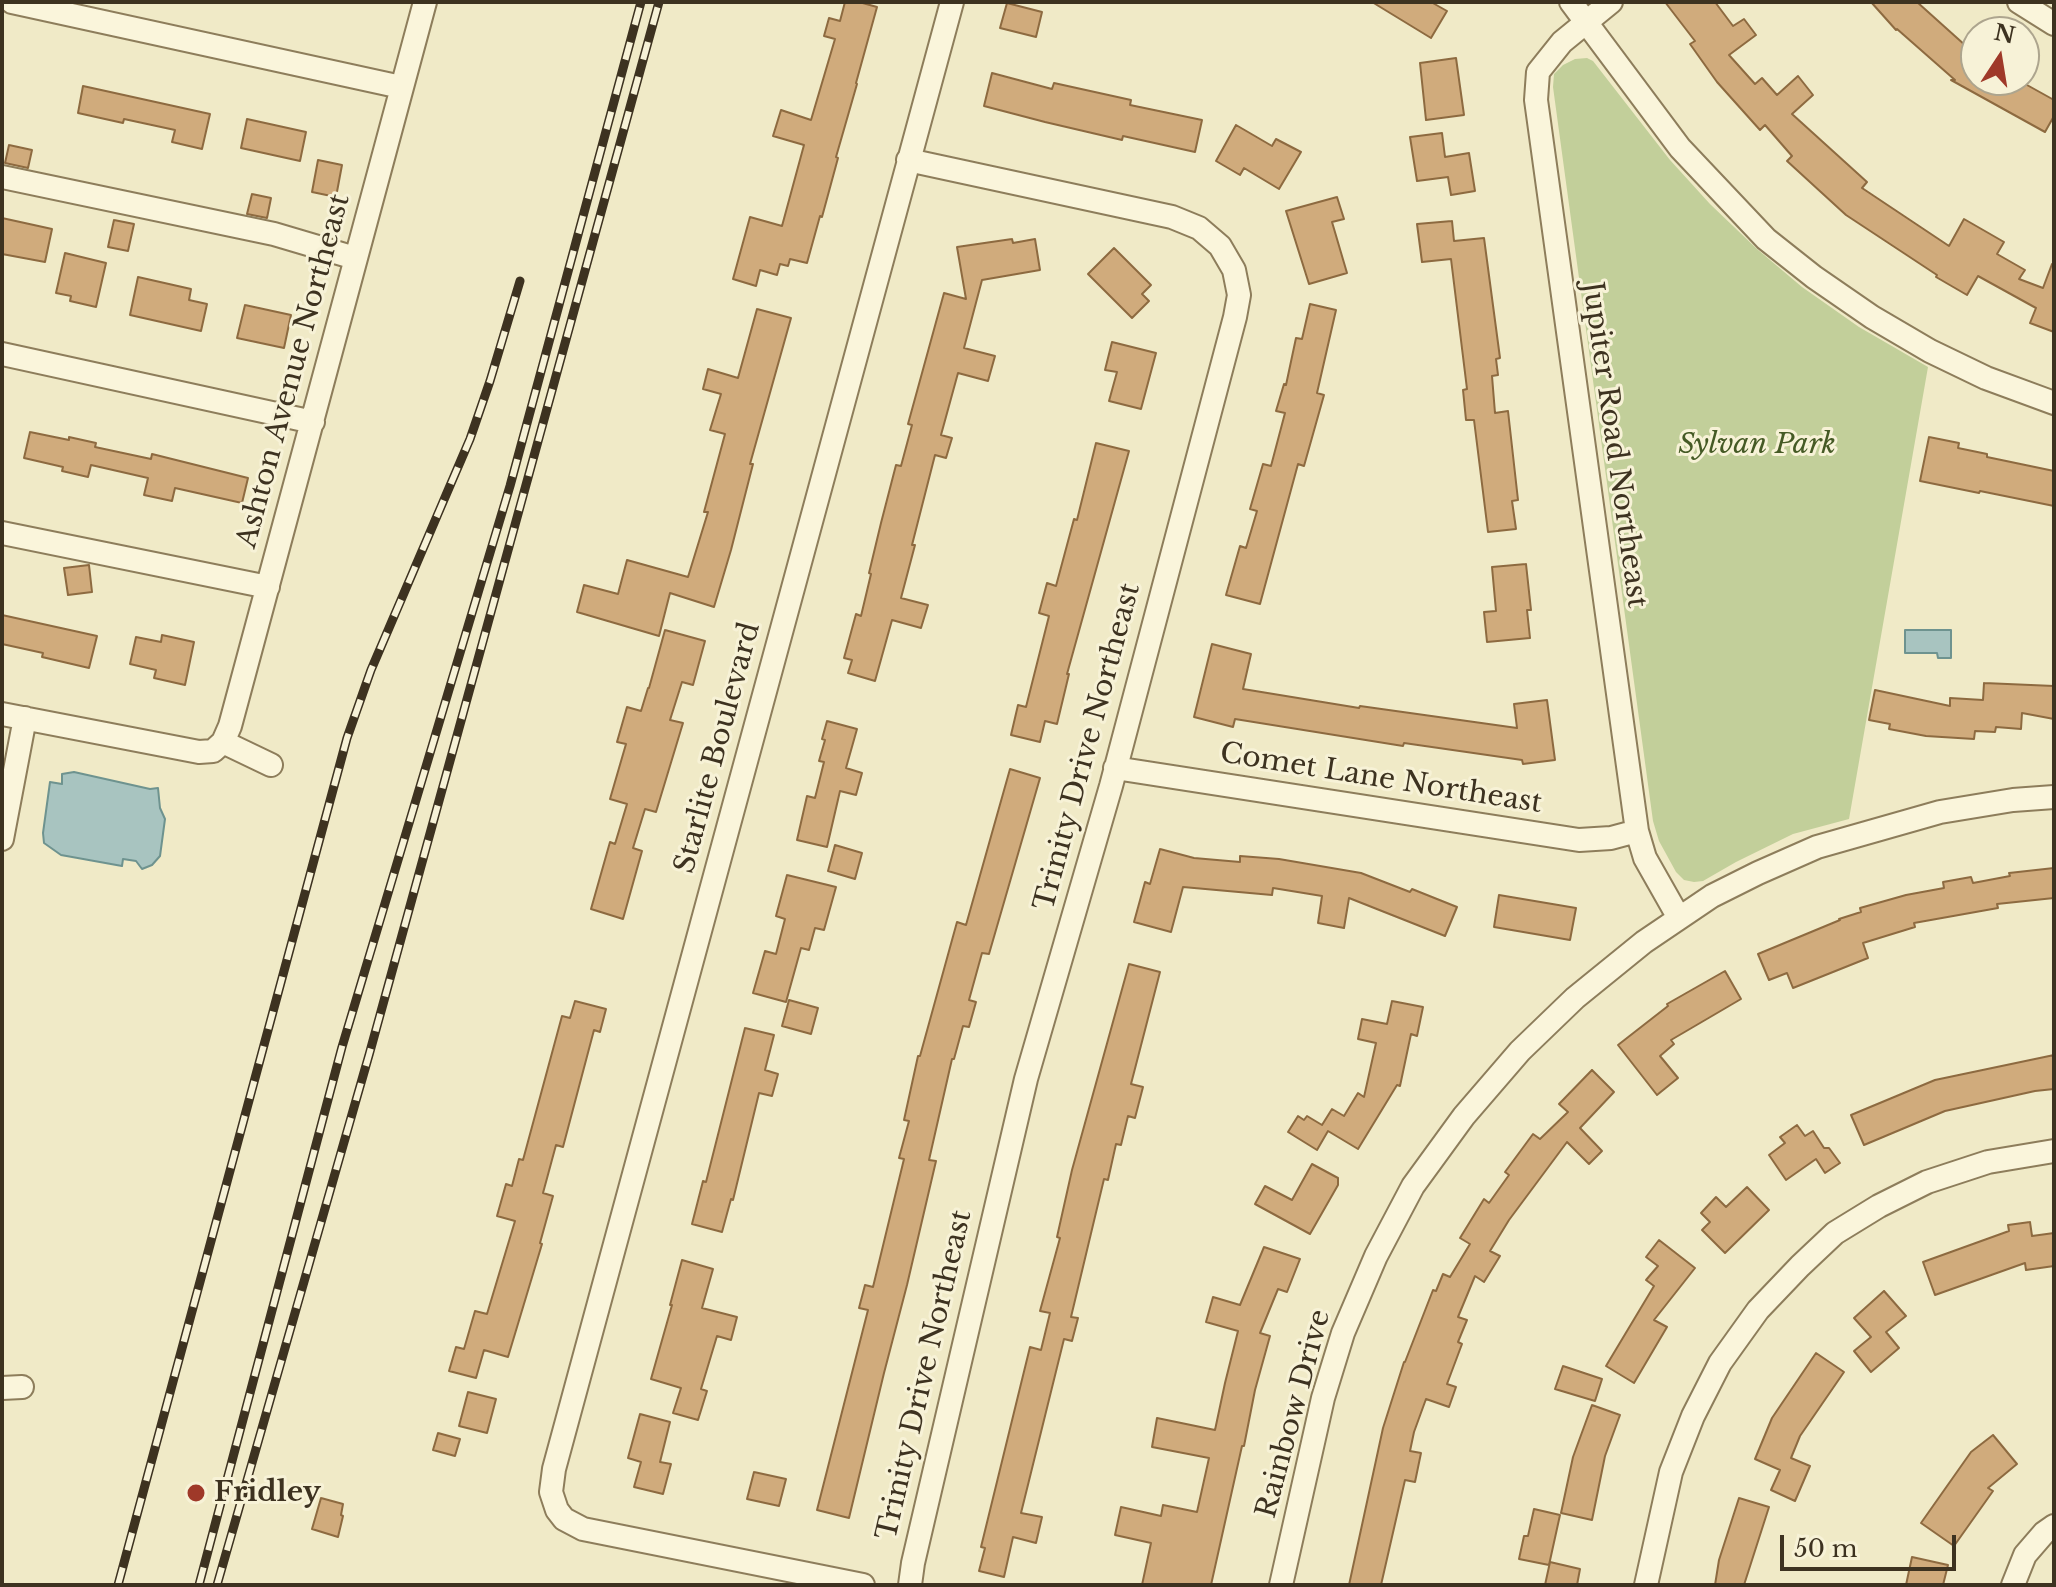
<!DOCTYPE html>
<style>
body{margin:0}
#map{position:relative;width:2056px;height:1587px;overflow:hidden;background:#f0eac7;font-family:"Libre Baskerville",serif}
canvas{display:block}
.frame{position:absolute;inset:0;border:4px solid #3d3220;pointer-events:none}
.north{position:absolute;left:1960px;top:16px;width:80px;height:80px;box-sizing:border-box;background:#f7f2d7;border:2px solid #ada58e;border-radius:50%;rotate:12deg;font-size:22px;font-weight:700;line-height:32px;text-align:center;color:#3d3220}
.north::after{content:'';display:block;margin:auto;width:28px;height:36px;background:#9f3929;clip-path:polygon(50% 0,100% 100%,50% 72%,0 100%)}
.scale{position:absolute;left:1780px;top:1535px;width:176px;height:36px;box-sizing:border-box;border:4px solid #3d3220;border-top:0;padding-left:10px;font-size:24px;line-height:28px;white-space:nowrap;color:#3d3220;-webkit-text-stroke:6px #f7f2d7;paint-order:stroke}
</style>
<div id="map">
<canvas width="2056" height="1587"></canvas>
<div class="frame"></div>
<div class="north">N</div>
<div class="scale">50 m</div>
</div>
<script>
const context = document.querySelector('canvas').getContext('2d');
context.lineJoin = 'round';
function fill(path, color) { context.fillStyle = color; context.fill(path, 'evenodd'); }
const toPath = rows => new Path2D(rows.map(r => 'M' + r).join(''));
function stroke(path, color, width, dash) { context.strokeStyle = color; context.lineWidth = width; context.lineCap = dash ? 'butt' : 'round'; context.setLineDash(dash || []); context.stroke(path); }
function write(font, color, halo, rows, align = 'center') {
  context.font = font + ' "Libre Baskerville",serif'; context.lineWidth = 6; context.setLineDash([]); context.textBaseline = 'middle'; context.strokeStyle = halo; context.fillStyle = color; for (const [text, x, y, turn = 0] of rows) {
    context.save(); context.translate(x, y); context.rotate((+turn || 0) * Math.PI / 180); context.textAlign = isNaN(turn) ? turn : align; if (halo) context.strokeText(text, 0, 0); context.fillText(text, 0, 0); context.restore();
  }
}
fill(toPath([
 [1587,58,1593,61,1670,160,1710,204,1757,249,1802,287,1859,327,1928,367,1849,819,1793,834,1736,862,1703,881,1694,882,1684,880,1676,872,1659,841,1653,821,1553,87,1554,74,1563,65,1575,59]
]), '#c2cf9a');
const water = toPath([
 [1905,630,1951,630,1951,658,1938,658,1937,653,1905,653,1905,630],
 [74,772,150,789,158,788,160,808,165,819,160,856,152,865,142,869,136,861,123,859,122,866,61,855,44,843,43,833,50,782,62,784,62,774,74,772]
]);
fill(water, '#a8c4c0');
stroke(water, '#6e938f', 2);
const building = toPath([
 [845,2,859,2,877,7,856,83,857,84,836,157,838,158,822,217,820,216,807,263,790,259,788,266,780,264,777,275,760,270,756,286,733,279,750,217,782,226,804,145,773,136,781,110,811,120,835,39,824,36,829,18,840,21,845,2],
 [1372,2,1431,2,1447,11,1431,38,1372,2],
 [1665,2,1715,2,1733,26,1744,19,1756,35,1729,55,1755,84,1762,78,1777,95,1798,76,1813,95,1792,114,1867,182,1862,188,1949,246,1964,219,2004,242,1997,254,2025,270,2019,279,2043,288,2052,264,2054,265,2054,332,2030,323,2036,308,1978,276,1967,295,1936,277,1937,275,1846,215,1787,161,1792,156,1765,125,1760,130,1717,82,1690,44,1695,41,1665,2],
 [1871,2,1917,2,1976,55,1976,80,2018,80,2054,100,2054,116,2045,132,1951,80,1955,80,1897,29,1896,30,1871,2],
 [1007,3,1042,12,1036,37,1000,28,1007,3],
 [1456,58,1464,115,1426,120,1420,63,1456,58],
 [992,73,1052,89,1054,83,1131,100,1130,105,1202,120,1195,152,1123,136,1122,140,1045,122,984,106,992,73],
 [83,86,210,114,202,149,172,142,175,130,124,119,123,123,78,113,83,86],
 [247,119,306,132,300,161,241,148,247,119],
 [1236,125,1272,146,1276,139,1301,152,1279,189,1244,168,1240,175,1216,161,1236,125],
 [1442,133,1445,157,1469,153,1475,191,1451,195,1448,177,1417,181,1410,137,1442,133],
 [9,145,32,150,28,168,5,163,9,145],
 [318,160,342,165,336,197,312,192,318,160],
 [252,194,271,198,267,218,247,214,252,194],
 [1337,197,1344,219,1332,222,1347,273,1309,284,1286,211,1337,197],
 [2,218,52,229,45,262,2,254,2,218],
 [114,220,134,224,128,251,108,247,114,220],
 [1452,221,1454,241,1484,238,1500,358,1496,359,1498,375,1492,376,1495,413,1508,411,1518,500,1512,501,1516,529,1488,532,1474,420,1466,420,1463,390,1467,389,1451,259,1422,262,1417,224,1452,221],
 [1012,239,1013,243,1035,239,1040,270,982,280,964,348,995,356,988,381,958,373,941,435,952,438,946,458,935,455,912,545,915,545,901,598,928,605,921,628,892,620,875,681,848,673,852,660,844,658,856,614,861,616,871,574,869,573,881,523,896,465,901,466,912,425,908,424,944,293,966,299,957,247,1012,239],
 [1114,248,1151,285,1142,294,1149,301,1132,318,1088,274,1114,248],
 [65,253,106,263,96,307,70,301,71,296,56,293,65,253],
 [138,277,191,289,189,300,207,304,201,331,130,315,138,277],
 [1310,304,1336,310,1317,393,1324,395,1304,466,1298,464,1260,604,1226,595,1240,546,1246,548,1257,511,1250,509,1263,464,1271,466,1285,413,1276,411,1284,384,1286,385,1296,338,1302,339,1310,304],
 [245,305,291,315,284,348,237,338,245,305],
 [757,309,791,318,750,464,753,464,731,550,714,607,670,593,659,636,577,612,584,585,618,594,627,560,688,577,708,512,704,512,725,434,710,430,721,394,703,389,708,369,738,378,757,309],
 [1112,342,1156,353,1141,409,1109,401,1117,372,1105,370,1112,342],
 [30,432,69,440,69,437,96,443,95,447,151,459,152,454,248,478,242,503,175,488,172,501,144,495,148,478,91,465,88,477,62,471,63,467,24,458,30,432],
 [1929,437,1959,443,1958,448,1987,454,1987,457,2054,471,2054,506,1980,491,1979,493,1920,481,1929,437],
 [1096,443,1129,451,1067,674,1069,674,1057,724,1045,721,1040,742,1011,735,1018,705,1026,707,1049,616,1039,613,1047,583,1056,586,1074,519,1077,520,1096,443],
 [1526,564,1531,610,1527,610,1530,638,1487,642,1484,612,1496,611,1492,567,1526,564],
 [89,565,92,592,68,595,64,568,89,565],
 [2,615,97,636,89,668,42,657,43,653,2,644,2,615],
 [665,630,705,641,693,685,682,682,670,720,683,723,656,812,645,809,633,848,642,851,623,919,591,909,610,842,615,844,627,804,610,799,626,744,617,742,627,707,641,711,648,688,649,688,665,630],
 [162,635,194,642,185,685,154,678,156,670,130,664,136,637,161,642,162,635],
 [1212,644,1251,654,1243,689,1359,708,1360,706,1517,728,1514,704,1547,700,1555,760,1523,764,1522,760,1404,743,1403,746,1235,719,1233,727,1194,717,1212,644],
 [1984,683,2054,686,2054,719,2022,713,2021,729,1996,727,1995,732,1975,731,1974,739,1926,736,1889,729,1890,724,1869,720,1875,690,1950,706,1950,698,1983,700,1984,683],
 [827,721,857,729,846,768,862,773,856,795,840,791,827,847,797,840,807,796,815,798,824,762,819,761,825,740,822,739,827,721],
 [1010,769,1040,778,989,954,982,953,969,1000,976,1002,969,1027,963,1026,954,1059,952,1059,929,1160,936,1161,907,1285,884,1373,849,1518,817,1510,868,1310,859,1308,865,1285,873,1287,904,1159,899,1158,909,1121,904,1120,918,1056,920,1056,957,922,966,925,1010,769],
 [835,845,862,853,855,879,828,871,835,845],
 [1160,849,1194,858,1240,862,1240,856,1279,859,1361,873,1410,892,1412,889,1457,907,1445,936,1349,898,1344,928,1318,923,1322,896,1273,888,1272,895,1183,887,1171,932,1134,922,1145,882,1150,884,1160,849],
 [2054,868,2054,898,1997,904,1998,908,1914,923,1915,927,1863,943,1868,958,1793,988,1787,973,1769,980,1758,954,1840,920,1839,919,1861,912,1860,908,1906,895,1944,888,1943,882,1971,877,1973,883,2010,876,2009,873,2054,868],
 [787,875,836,887,824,930,815,928,809,950,801,948,786,1002,753,993,765,951,776,954,785,919,776,916,787,875],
 [1499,895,1576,908,1570,940,1494,927,1499,895],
 [1129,964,1160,972,1131,1084,1143,1087,1135,1118,1128,1116,1121,1145,1116,1144,1108,1180,1104,1179,1071,1317,1078,1318,1072,1341,1064,1339,1021,1513,1042,1517,1036,1543,1013,1537,1004,1577,979,1571,985,1548,981,1547,1030,1347,1041,1350,1050,1313,1040,1311,1060,1238,1057,1237,1072,1170,1129,964],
 [1725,971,1741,999,1671,1040,1674,1044,1660,1056,1678,1078,1657,1095,1618,1045,1668,1006,1667,1004,1725,971],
 [789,1000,818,1008,811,1034,782,1026,789,1000],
 [575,1001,606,1009,600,1032,594,1030,563,1147,556,1145,543,1193,553,1196,540,1243,542,1244,508,1357,484,1350,476,1378,449,1371,456,1347,464,1349,475,1311,487,1314,515,1221,497,1216,506,1184,512,1186,519,1159,523,1160,562,1016,570,1018,575,1001],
 [1392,1001,1423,1007,1417,1036,1411,1034,1400,1086,1397,1085,1358,1149,1328,1131,1317,1150,1288,1132,1298,1116,1304,1120,1307,1116,1322,1125,1332,1109,1344,1116,1358,1093,1364,1097,1376,1043,1358,1039,1362,1019,1387,1024,1392,1001],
 [745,1028,774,1035,765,1070,778,1074,772,1096,759,1093,733,1200,731,1199,722,1232,692,1224,703,1181,706,1182,745,1028],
 [2054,1055,2054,1089,2035,1091,1945,1111,1864,1145,1851,1115,1935,1080,2054,1055],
 [1592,1070,1614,1092,1580,1128,1602,1151,1589,1164,1567,1142,1509,1220,1490,1251,1500,1256,1484,1282,1475,1276,1458,1317,1467,1320,1458,1342,1462,1344,1447,1384,1456,1387,1449,1407,1426,1399,1414,1432,1410,1451,1421,1453,1415,1482,1405,1480,1381,1585,1349,1585,1383,1428,1404,1362,1405,1362,1433,1290,1436,1291,1443,1274,1450,1277,1470,1244,1460,1238,1484,1199,1489,1203,1509,1175,1505,1172,1533,1134,1540,1139,1568,1112,1559,1104,1592,1070],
 [1797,1125,1805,1136,1813,1131,1824,1148,1829,1148,1840,1163,1825,1173,1816,1159,1786,1180,1769,1155,1785,1143,1780,1137,1797,1125],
 [1312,1164,1338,1178,1338,1185,1310,1234,1255,1204,1265,1186,1292,1200,1312,1164],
 [1747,1187,1769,1210,1725,1253,1702,1230,1710,1222,1701,1213,1716,1197,1726,1207,1747,1187],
 [2030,1222,2032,1236,2054,1233,2054,1266,2026,1270,2025,1263,1935,1295,1923,1262,2009,1231,2008,1225,2030,1222],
 [1659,1240,1695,1268,1654,1320,1667,1327,1634,1383,1606,1366,1654,1286,1646,1280,1658,1266,1646,1257,1659,1240],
 [1264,1247,1300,1259,1287,1292,1278,1289,1260,1333,1270,1336,1255,1390,1244,1446,1242,1446,1211,1585,1142,1585,1151,1543,1115,1535,1121,1507,1161,1516,1163,1505,1197,1512,1209,1458,1152,1447,1157,1418,1215,1430,1225,1383,1238,1331,1206,1322,1213,1297,1240,1305,1264,1247],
 [682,1260,713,1269,702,1308,737,1317,731,1340,717,1336,701,1389,707,1391,698,1420,673,1413,681,1388,651,1379,672,1305,670,1305,682,1260],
 [1884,1291,1906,1316,1886,1332,1899,1348,1871,1372,1854,1351,1871,1337,1854,1318,1884,1291],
 [1816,1353,1844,1372,1800,1436,1791,1458,1810,1466,1795,1501,1771,1490,1780,1470,1755,1459,1772,1418,1816,1353],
 [1563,1366,1602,1379,1595,1401,1555,1389,1563,1366],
 [468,1392,496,1399,487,1433,459,1426,468,1392],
 [1592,1405,1620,1415,1605,1456,1592,1520,1561,1513,1573,1457,1592,1405],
 [640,1414,670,1422,660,1462,671,1464,663,1494,634,1487,641,1462,628,1458,640,1414],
 [438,1433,460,1439,455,1456,433,1450,438,1433],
 [1993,1435,2017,1464,1988,1488,1993,1491,1954,1546,1921,1523,1971,1452,1993,1435],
 [754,1472,786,1479,779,1506,747,1499,754,1472],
 [321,1498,343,1504,341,1515,343,1516,338,1537,312,1529,321,1498],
 [1739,1498,1769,1507,1744,1585,1715,1585,1719,1560,1739,1498],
 [1534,1509,1560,1515,1549,1565,1519,1559,1524,1536,1528,1536,1534,1509],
 [1912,1557,1948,1565,1943,1585,1906,1585,1912,1557],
 [1550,1562,1580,1569,1577,1585,1545,1585,1550,1562]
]);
fill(building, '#d0ab7c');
stroke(building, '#8d6a40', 2);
const minor = toPath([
 [12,2,401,87],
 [1571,2,1680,148,1766,239,1814,277,1872,317,1930,351,1986,378,2054,403],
 [1611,2,1562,42,1538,72,1536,100,1637,831,1645,858,1679,918],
 [2019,2,2054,24],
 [908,160,1172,217,1199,228,1220,246,1234,270,1239,295,1235,317,1111,786,1026,1079,913,1563,910,1585],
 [2,177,274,234,355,258],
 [2,354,313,422],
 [2,533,268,587],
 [2,714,199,752,213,751,223,742,230,726,425,2],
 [223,742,271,765],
 [1115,768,1579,840,1611,838,1637,831],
 [2,839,25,718],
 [2,1388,22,1387],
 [863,1585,583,1529,564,1519,557,1510,551,1492,554,1469,952,2],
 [1281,1585,1323,1398,1343,1333,1376,1256,1413,1186,1464,1116,1520,1051,1575,998,1644,942,1712,896,1758,873,1817,847,1940,812,2013,800,2054,797],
 [1646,1585,1671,1472,1693,1416,1720,1363,1758,1310,1800,1266,1835,1233,1879,1206,1927,1182,1988,1162,2054,1151],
 [2013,1585,2025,1555,2044,1533,2054,1526]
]);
stroke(minor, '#8d7d5b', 26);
stroke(minor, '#faf5db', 22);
const rail = toPath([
 [118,1585,347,738,371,670,470,439,490,381,520,281],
 [199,1585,342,1047,510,486,641,2],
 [217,1585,369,1055,659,2]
]);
stroke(rail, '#3d3220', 9);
stroke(rail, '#f7f2d7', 6, [18]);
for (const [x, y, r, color] of [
 [196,1493,10,"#9f3929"]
]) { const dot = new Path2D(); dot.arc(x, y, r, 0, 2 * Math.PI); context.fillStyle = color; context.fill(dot); stroke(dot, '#f7f2d7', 3); }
write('28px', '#3d3220', '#f7f2d7', [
 ["Ashton Avenue Northeast",294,371,-75],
 ["Jupiter Road Northeast",1614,445,82],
 ["Trinity Drive Northeast",1088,747,-75],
 ["Starlite Boulevard",718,748,-75],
 ["Comet Lane Northeast",1381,779,9],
 ["Trinity Drive Northeast",925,1375,-77],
 ["Rainbow Drive",1294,1414,-75]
]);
write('italic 28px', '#455a25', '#f7f2d7', [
 ["Sylvan Park",1757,445]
]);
write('bold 28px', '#3d3220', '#f7f2d7', [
 ["Fridley",214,1493]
], 'left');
</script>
